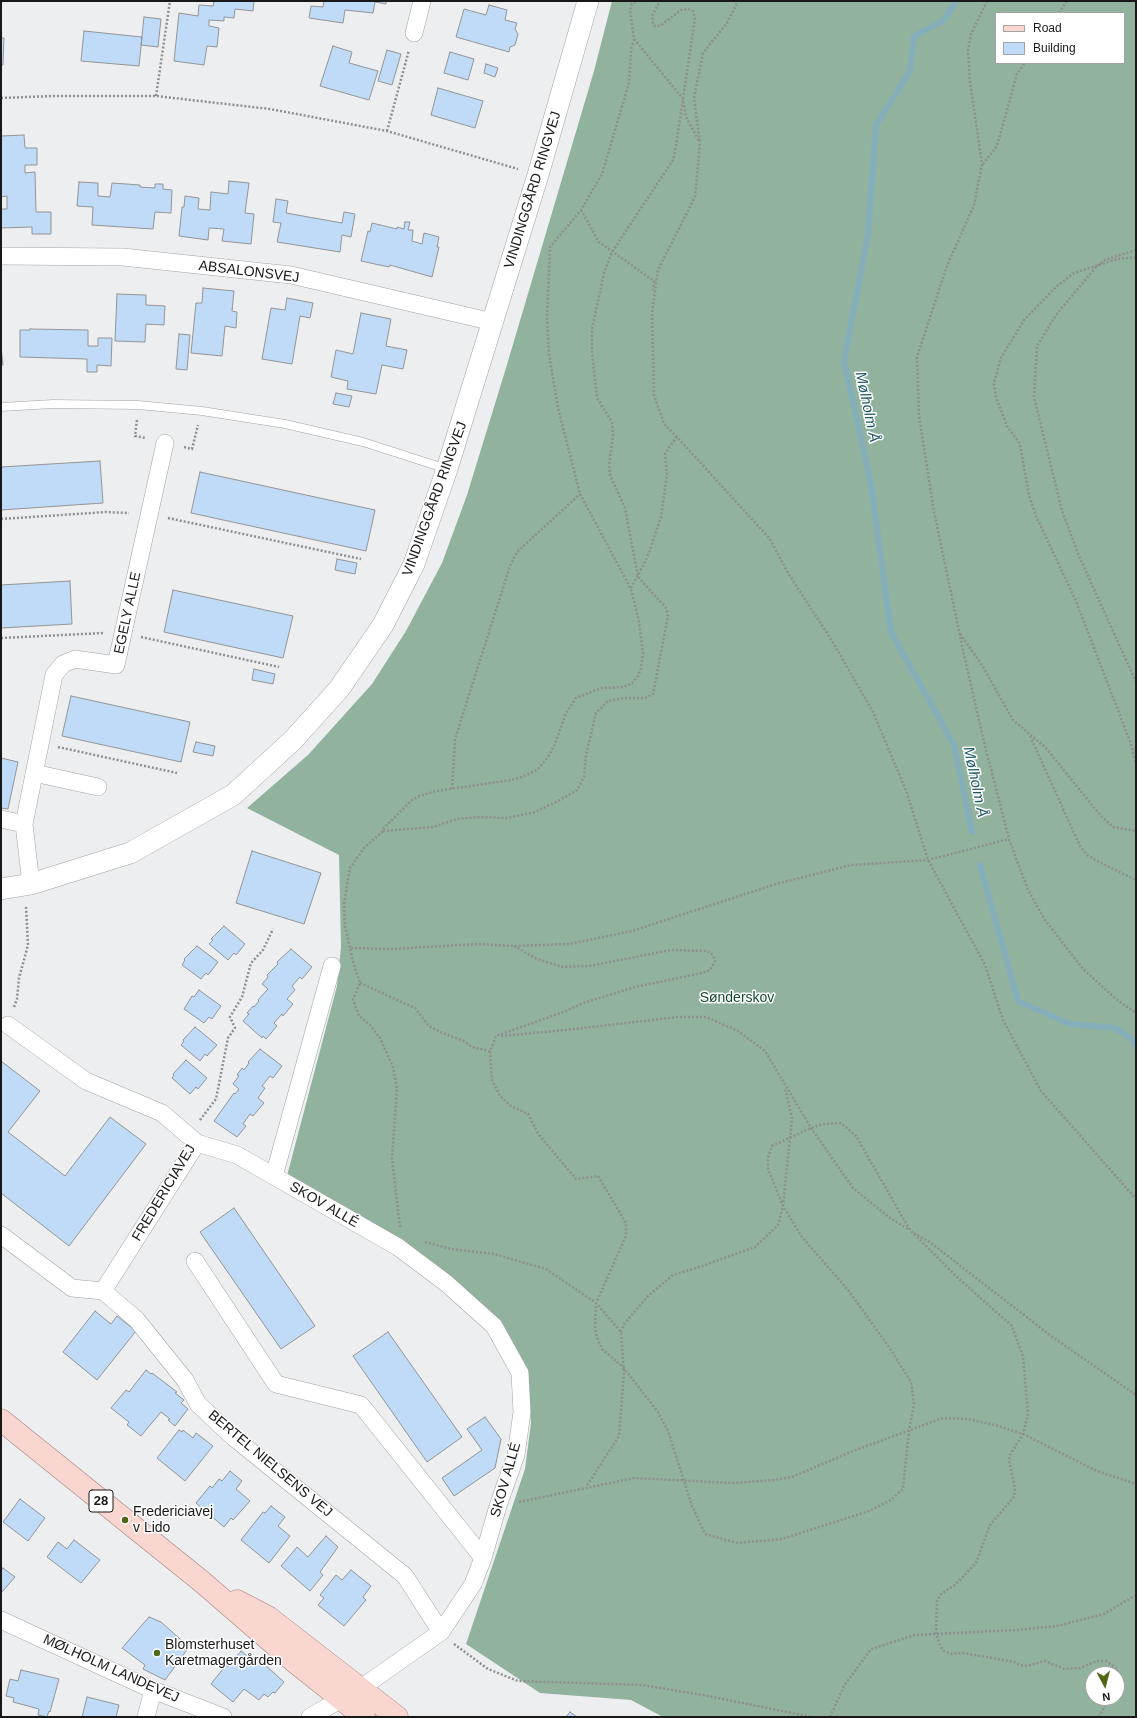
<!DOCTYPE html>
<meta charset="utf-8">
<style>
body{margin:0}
#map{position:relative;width:1137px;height:1718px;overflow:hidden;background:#edeeef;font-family:Arial,sans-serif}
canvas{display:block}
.frame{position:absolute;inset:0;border:2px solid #181818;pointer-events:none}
.legend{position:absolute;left:995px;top:12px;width:130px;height:52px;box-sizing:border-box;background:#fff;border:1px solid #a3a3a3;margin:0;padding:5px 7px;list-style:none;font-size:12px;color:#181818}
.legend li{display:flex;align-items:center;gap:8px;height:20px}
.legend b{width:20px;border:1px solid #a3a3a3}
.north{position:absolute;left:1085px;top:1666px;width:40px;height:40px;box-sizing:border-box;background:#fff;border:1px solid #a3a3a3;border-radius:50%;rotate:173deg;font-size:11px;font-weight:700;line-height:16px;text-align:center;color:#181818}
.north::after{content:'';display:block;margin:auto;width:14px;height:18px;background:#4f6717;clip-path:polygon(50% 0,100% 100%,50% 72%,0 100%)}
</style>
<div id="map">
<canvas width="1137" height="1718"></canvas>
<div class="frame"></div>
<ul class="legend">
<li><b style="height:5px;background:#f9d6d0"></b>Road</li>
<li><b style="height:11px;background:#c0dbf7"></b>Building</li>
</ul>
<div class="north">N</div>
</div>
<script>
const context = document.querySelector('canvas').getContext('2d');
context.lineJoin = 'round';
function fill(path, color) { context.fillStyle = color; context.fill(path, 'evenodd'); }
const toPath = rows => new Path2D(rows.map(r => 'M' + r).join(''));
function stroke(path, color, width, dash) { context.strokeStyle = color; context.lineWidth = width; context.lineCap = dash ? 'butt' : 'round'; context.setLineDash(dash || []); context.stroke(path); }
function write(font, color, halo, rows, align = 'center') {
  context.font = font + ' Arial,sans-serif'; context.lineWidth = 3; context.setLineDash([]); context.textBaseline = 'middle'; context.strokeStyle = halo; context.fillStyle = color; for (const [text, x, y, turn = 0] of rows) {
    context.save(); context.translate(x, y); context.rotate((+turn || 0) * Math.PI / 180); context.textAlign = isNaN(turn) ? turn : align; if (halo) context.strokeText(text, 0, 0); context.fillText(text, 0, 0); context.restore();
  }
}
fill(toPath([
 [612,1,1136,1,1136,1717,663,1717,631,1700,540,1693,466,1644,525,1469,531,1423,526,1368,489,1311,287,1176,337,986,341,947,339,855,247,808,308,755,372,684,406,631,442,563,467,495,506,368,594,71],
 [996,13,1124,13,1124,63,996,63],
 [1093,1674,1117,1674,1117,1698,1093,1698]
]), '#91b29c');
stroke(toPath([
 [956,1,943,21,914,36,910,71,876,125,868,234,844,361,871,484,891,632,954,745,972,832],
 [980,865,1018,1001,1070,1024,1115,1028,1132,1039,1136,1046]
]), '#84afba', 6);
const building = toPath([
 [214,1,254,1,253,11,235,9,234,18,224,17,224,21,209,20,209,26,219,28,217,47,207,46,204,65,174,61,179,13,198,16,199,5,213,6,214,1],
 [324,1,386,1,386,4,375,2,373,13,345,10,343,23,309,18,311,6,323,7,324,1],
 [489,5,507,10,505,20,517,23,515,29,518,34,515,45,510,47,509,52,456,37,464,9,486,15,489,5],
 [144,17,161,19,158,47,141,45,144,17],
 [84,31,142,37,139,66,81,61,84,31],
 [1,38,4,38,3,65,1,65,1,38],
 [333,46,352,52,349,63,378,71,369,100,320,86,333,46],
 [387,50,401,54,392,85,378,81,387,50],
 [450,52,474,59,468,80,444,73,450,52],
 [486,64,498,68,495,77,484,73,486,64],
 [438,88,483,101,475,128,431,115,438,88],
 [24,135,25,148,37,148,37,165,25,165,25,173,35,172,36,212,51,212,51,234,32,234,32,227,1,228,1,209,7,209,7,196,1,197,1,136,24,135],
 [229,181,249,183,245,213,254,214,251,244,222,241,224,229,209,228,208,240,179,236,182,207,184,207,185,196,199,198,198,209,210,210,211,192,228,194,229,181],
 [79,182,98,183,98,196,110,197,112,183,140,185,140,187,155,188,155,184,163,184,163,189,172,190,171,213,155,212,153,229,92,225,93,207,77,206,79,182],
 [276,199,288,201,286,213,342,223,344,212,355,214,351,237,342,235,340,252,277,242,281,223,273,222,276,199],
 [405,222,410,222,408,230,413,230,412,241,422,244,424,233,439,237,437,247,439,247,432,277,390,265,389,267,361,261,368,231,370,232,372,223,397,229,397,227,404,229,405,222],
 [203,288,234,291,232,311,237,312,236,328,225,326,222,356,191,353,196,303,202,303,203,288],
 [117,294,146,295,146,305,165,306,164,325,146,324,145,342,115,341,117,294],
 [287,298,313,303,310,318,300,316,292,364,262,359,271,308,285,310,287,298],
 [361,313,391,319,386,346,407,350,403,369,382,365,376,394,347,389,348,381,331,377,336,350,353,354,361,313],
 [30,329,88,330,88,346,98,346,98,338,112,338,111,366,97,365,97,372,87,372,87,359,20,357,20,330,30,330,30,329],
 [179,334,190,335,187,370,176,369,179,334],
 [1,347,3,365,1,365,1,347],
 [336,393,352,396,349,407,333,404,336,393],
 [100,461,103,503,1,510,1,467,100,461],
 [200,472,375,510,366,551,191,513,200,472],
 [337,559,357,563,355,574,335,570,337,559],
 [70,581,72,624,1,628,1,585,70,581],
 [173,590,293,616,283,658,164,632,173,590],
 [254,669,275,674,273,684,252,680,254,669],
 [71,696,190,722,181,762,62,736,71,696],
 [196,742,215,746,213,756,193,752,196,742],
 [1,758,18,762,8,809,1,808,1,758],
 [252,851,321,873,304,924,236,903,252,851],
 [224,926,245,944,236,955,234,953,228,960,209,944,213,940,211,939,224,926],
 [197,946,218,962,208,975,206,973,201,979,182,965,185,960,184,959,197,946],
 [291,949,312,967,302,979,300,977,292,986,295,990,287,999,293,1004,283,1016,282,1014,274,1023,277,1026,266,1039,263,1036,262,1038,243,1021,249,1014,247,1013,253,1006,254,1007,259,1001,258,1000,268,989,262,984,268,977,267,975,278,964,277,962,291,949],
 [199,990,221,1006,212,1019,209,1017,204,1023,184,1009,192,996,194,997,199,990],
 [195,1027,217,1045,207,1056,205,1054,200,1061,181,1045,184,1041,183,1040,195,1027],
 [260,1049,282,1066,273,1078,270,1076,262,1086,265,1088,258,1098,264,1103,253,1116,250,1114,243,1124,246,1126,237,1137,214,1121,234,1093,235,1094,239,1089,233,1084,239,1076,237,1075,242,1068,244,1070,249,1063,248,1062,260,1049],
 [186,1060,207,1078,198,1089,196,1087,190,1094,172,1078,174,1075,173,1074,186,1060],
 [1,1061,40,1091,8,1132,65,1176,110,1117,146,1144,69,1246,1,1193,1,1061],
 [234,1208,315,1326,281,1349,200,1232,234,1208],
 [95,1311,111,1324,117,1316,136,1331,97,1380,63,1352,95,1311],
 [388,1332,462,1437,427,1462,353,1356,388,1332],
 [146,1370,151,1374,152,1373,177,1392,175,1393,184,1400,181,1403,188,1409,175,1426,168,1420,170,1419,161,1412,141,1436,127,1425,129,1422,111,1408,126,1390,129,1392,146,1370],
 [485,1417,501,1439,495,1468,454,1496,442,1478,482,1450,467,1429,485,1417],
 [179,1430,182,1432,183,1430,193,1438,196,1433,213,1446,185,1481,157,1458,179,1430],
 [230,1471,242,1481,236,1489,250,1501,233,1520,231,1518,224,1527,196,1503,210,1486,212,1488,219,1479,222,1481,230,1471],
 [20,1499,45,1518,28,1541,3,1522,20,1499],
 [271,1506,285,1517,278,1526,290,1536,269,1563,241,1540,263,1512,265,1513,271,1506],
 [326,1536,338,1547,320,1572,323,1575,310,1591,281,1566,297,1547,308,1557,326,1536],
 [74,1540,100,1560,81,1583,47,1557,58,1542,67,1549,74,1540],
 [3,1568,15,1577,1,1593,1,1571,3,1568],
 [351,1570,371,1586,363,1597,366,1600,344,1626,318,1605,324,1598,320,1595,336,1575,342,1580,351,1570],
 [149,1617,161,1622,189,1647,165,1680,143,1669,145,1665,122,1648,149,1617],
 [241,1651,249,1657,251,1655,264,1664,284,1682,275,1693,273,1692,268,1697,264,1694,259,1700,244,1689,233,1702,211,1684,226,1665,228,1667,241,1651],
 [21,1670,59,1679,50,1712,49,1711,47,1717,38,1715,39,1709,13,1702,14,1698,6,1696,10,1679,18,1681,21,1670],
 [87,1697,119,1705,116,1717,82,1717,87,1697],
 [570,1712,577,1717,566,1717,570,1712]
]);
fill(building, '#c0dbf7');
stroke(building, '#939495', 1);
const service = toPath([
 [1,407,53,404,138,405,202,411,285,424,363,442,447,469]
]);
const minor = toPath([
 [414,33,422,1],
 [1,256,123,257,291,275,493,322],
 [34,773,98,787],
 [1,819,24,824],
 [31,884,24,824,54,675,63,664,75,659,116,665,165,443],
 [8,1025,86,1081,162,1113,197,1143,103,1291],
 [197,1143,237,1155,398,1247,446,1283,494,1326,520,1373,522,1412,516,1455,498,1506,483,1558,473,1584,441,1632,361,1688,310,1717],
 [274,1176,332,966],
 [1,1235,72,1288,103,1291],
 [195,1261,276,1384,361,1405,483,1558],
 [103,1291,136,1319,185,1380,198,1404,233,1437,405,1576,441,1632],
 [1,1620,153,1690,223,1717],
 [146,1717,153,1690]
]);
const tertiary = toPath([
 [1,889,31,884,130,853,233,795,293,740,339,689,383,625,414,564,447,469,538,175,588,1]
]);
const primary = toPath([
 [1,1420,201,1581,296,1663,364,1717],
 [237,1601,268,1617,397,1717]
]);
stroke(service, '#a2a3a4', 9);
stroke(minor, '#a2a3a4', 18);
stroke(tertiary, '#a2a3a4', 22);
stroke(primary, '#a8817b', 23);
stroke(toPath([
 [987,1,971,34,968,51,970,81,982,164,974,205,947,266,917,357,919,416,934,512,963,650,984,742,1009,839,1028,890,1045,920,1083,969,1116,999,1136,1013],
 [1059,13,1067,1],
 [634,39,683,99,686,117,699,141],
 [156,96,170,1],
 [1,98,53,96,156,96,270,109,387,131,518,169],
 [387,131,409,50],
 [983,164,997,146,1017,74,1025,63],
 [581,210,599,242,654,281,653,290],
 [1136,250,1105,260,1096,267,1056,315,1037,346,1034,397,1062,511,1079,556,1136,682],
 [1136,257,1118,259,1074,273,1056,287,1024,320,1001,358,994,383,996,397,1007,426,1020,444,1029,495,1036,516,1076,601,1131,744,1136,764],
 [137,420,135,436,146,438],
 [677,437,664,424,654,395,652,312,658,270,695,197,700,143,694,98,703,53,727,23,738,1],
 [184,447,192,449,198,425],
 [168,518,361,559],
 [1,519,106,512,129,513],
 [631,588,647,558,661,517,667,474,665,453,677,437,770,539,788,573,832,641,873,712,907,793,928,860,985,965,1003,1020,1041,1091,1136,1199],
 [960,634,982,665,1013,720,1045,747,1101,816,1113,827,1136,831],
 [141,637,279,667],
 [1,638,104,633],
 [1030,736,1080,846,1087,855,1099,862,1136,880],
 [58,747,177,773],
 [452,789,455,739,510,566,517,552,580,494],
 [383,831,433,827,457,819,479,817,507,818,535,812,560,800,577,790,584,777,586,755,596,713,608,701,624,698,645,698,653,694,668,616,666,608,638,577,625,508,610,475,609,465,613,436,612,422,597,398,592,353,592,329,604,273,612,252,673,160,676,146,695,18,693,11,688,9,681,10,660,26,655,26,653,24,652,16,660,1],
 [514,946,537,959,563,967,589,966,671,950,707,951,713,955,715,961,710,970,702,973,635,987,583,1003,566,1011,496,1036,490,1051,492,1080,500,1096,511,1106,528,1114,539,1135,576,1179,598,1176,626,1223,626,1236,596,1303,595,1330,598,1340,602,1349,623,1367,658,1412,668,1431,692,1506,705,1534,737,1543,782,1539,869,1511,891,1500,903,1489,909,1431,914,1404,911,1382,889,1347,848,1290,802,1237,783,1206,768,1169,768,1158,772,1146,811,1128,823,1124,841,1123,856,1136,910,1230,959,1279,1012,1326,1023,1357,1028,1414,1023,1434,1010,1455,1009,1461,1015,1488,1014,1497,990,1525,976,1563,955,1585,941,1594,937,1601,936,1633,940,1646,944,1651,952,1654,963,1653,992,1658,1014,1662,1020,1665,1027,1666,1045,1661,1064,1669,1080,1668,1097,1661,1106,1661,1115,1667,1119,1674,1117,1682],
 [351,948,392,949,478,944,514,946,569,944,632,931,776,884,851,865,928,860,1009,839],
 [360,983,415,1008,429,1026,440,1032,464,1041,472,1047,490,1051],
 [14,1007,17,999,19,978,28,945,26,906],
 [501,1036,565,1030,678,1017,706,1017,738,1031,765,1051,811,1128,853,1188,890,1218,908,1229],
 [200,1120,216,1099,228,1038,235,1028,230,1017,242,997,251,963,263,950,273,929],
 [400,1227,392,1159,397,1088,393,1067,380,1038,370,1025,359,1016,353,999,360,983,353,962,345,926,344,904,350,868,364,848,383,831,384,828,412,800,419,796,437,791,511,780,522,777,537,770,548,757,555,744,566,713,576,698,601,688,624,687,632,683,638,676,641,668,643,653,639,622,631,589,580,494,558,408,549,354,547,319,550,247,581,210,602,174,629,83,631,50,634,39,630,10,632,4,637,1],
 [914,1233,931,1243,1051,1336,1136,1395],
 [425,1242,451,1249,494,1254,546,1269,596,1303,621,1332,624,1373,619,1436,586,1487],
 [621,1332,624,1324,647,1297,673,1275,702,1266,755,1247,778,1225,783,1206,792,1118,785,1088],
 [519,1502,634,1478,733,1483,774,1480,792,1477,853,1451,943,1418,968,1419,995,1425,1023,1434,1097,1471,1136,1484],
 [454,1644,488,1669,518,1681,642,1685,703,1695,812,1717],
 [830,1717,844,1686,871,1649,915,1635,1016,1630,1057,1626,1104,1614,1136,1595],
 [1099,1717,1109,1698]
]), '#8e8f8f', 2.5, [2, 2]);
stroke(service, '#fff', 8);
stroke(minor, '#fff', 17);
stroke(tertiary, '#fff', 21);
stroke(primary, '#f9d6d0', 22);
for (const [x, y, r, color] of [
 [125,1520,4,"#4f6717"],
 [157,1653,4,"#4f6717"]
]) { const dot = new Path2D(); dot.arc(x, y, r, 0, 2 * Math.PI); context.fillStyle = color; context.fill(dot); stroke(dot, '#fff', 1.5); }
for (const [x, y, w] of [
 [101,1501,24]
]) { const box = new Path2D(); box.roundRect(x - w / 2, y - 11, w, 22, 3); context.fillStyle = '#fff'; context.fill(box); stroke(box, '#181818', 1); }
write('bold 13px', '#181818', null, [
 ["28",101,1501]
]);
write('14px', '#181818', '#fff', [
 ["VINDINGGÅRD RINGVEJ",533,190,-73],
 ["ABSALONSVEJ",249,272,7],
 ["VINDINGGÅRD RINGVEJ",435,499,-70],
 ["EGELY ALLE",128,613,-78],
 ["FREDERICIAVEJ",164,1193,-59],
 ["SKOV ALLÉ",324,1205,30],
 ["BERTEL NIELSENS VEJ",270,1464,40],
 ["SKOV ALLÉ",506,1480,-74],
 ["MØLHOLM LANDEVEJ",111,1669,24]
]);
write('14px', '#134b2d', '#fff', [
 ["Sønderskov",737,998]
]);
write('14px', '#181818', '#fff', [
 ["Fredericiavej",133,1512],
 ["v Lido",133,1528],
 ["Blomsterhuset",165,1645],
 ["Karetmagergården",165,1661]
], 'left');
write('italic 15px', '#1b5663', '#fff', [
 ["Mølholm Å",867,407,78],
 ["Mølholm Å",975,782,78]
]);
</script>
